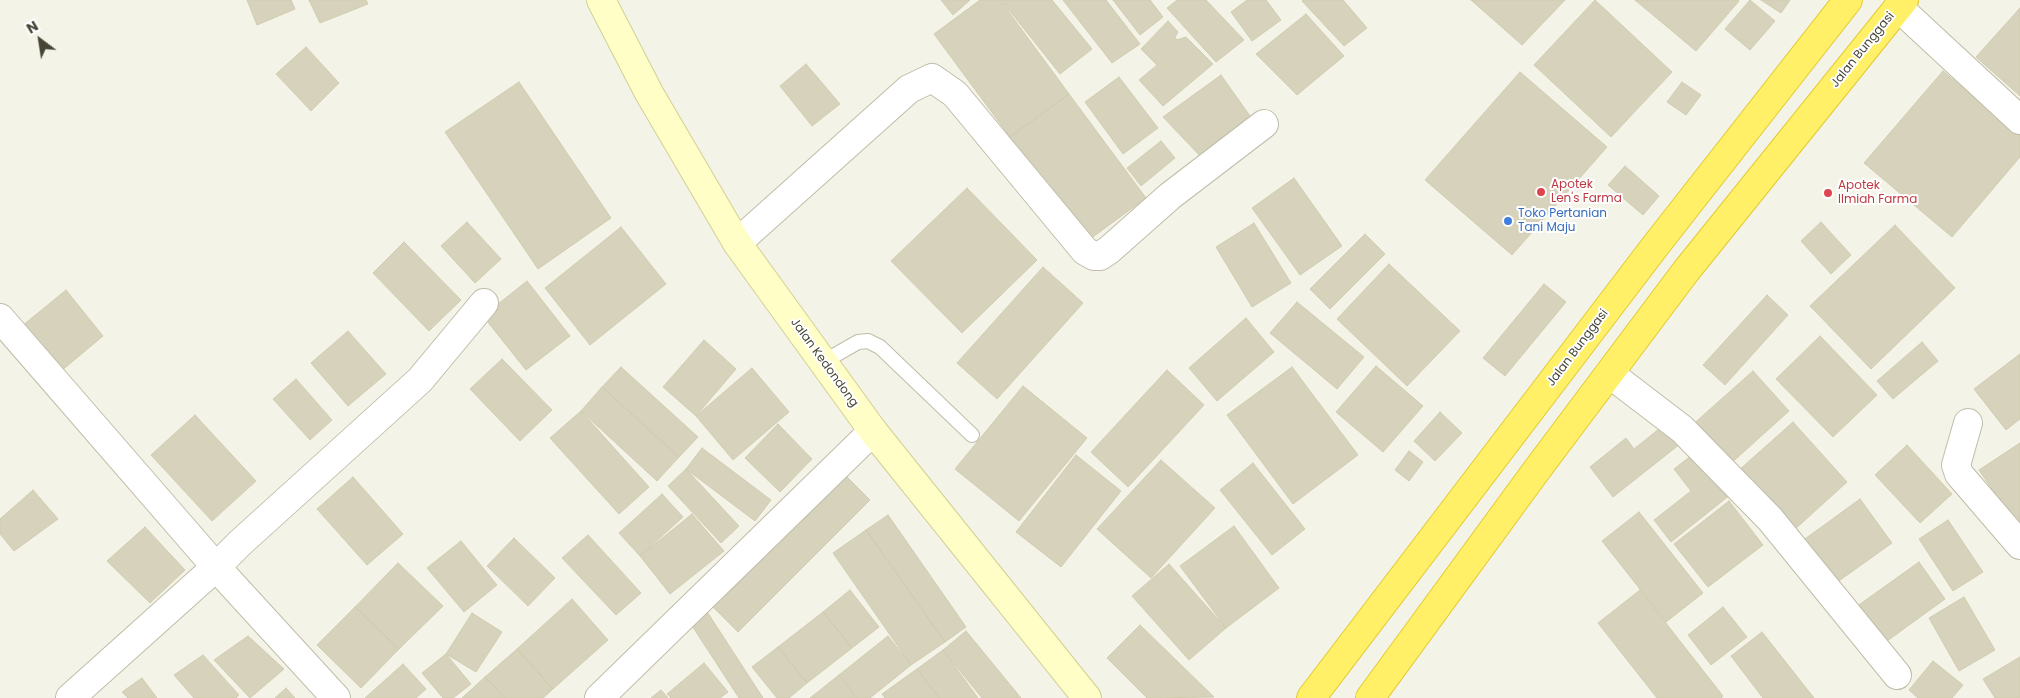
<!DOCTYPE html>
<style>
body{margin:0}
#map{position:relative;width:2020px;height:698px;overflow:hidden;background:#f4f3e7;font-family:Poppins,sans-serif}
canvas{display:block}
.north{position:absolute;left:15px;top:15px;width:50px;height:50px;-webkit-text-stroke:4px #fff;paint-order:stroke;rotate:329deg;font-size:14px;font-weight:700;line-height:20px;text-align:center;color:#474536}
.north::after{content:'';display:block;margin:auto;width:18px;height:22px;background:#474536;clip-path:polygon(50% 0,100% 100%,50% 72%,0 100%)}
</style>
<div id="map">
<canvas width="2020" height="698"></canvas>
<div class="north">N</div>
</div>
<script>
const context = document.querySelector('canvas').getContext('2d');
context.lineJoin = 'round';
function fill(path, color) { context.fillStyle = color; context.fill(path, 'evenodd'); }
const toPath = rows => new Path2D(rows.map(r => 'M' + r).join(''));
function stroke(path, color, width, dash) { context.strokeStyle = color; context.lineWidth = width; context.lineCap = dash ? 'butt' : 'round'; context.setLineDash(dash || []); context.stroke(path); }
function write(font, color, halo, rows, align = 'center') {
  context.font = font + ' Poppins,sans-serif'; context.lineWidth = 4; context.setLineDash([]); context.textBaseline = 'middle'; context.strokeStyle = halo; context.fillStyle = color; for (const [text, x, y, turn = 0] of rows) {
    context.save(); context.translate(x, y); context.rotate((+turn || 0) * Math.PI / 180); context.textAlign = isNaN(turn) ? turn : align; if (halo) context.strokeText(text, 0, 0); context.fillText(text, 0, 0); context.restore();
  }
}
const building = toPath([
 [247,0,291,0,295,9,257,25,247,0],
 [309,0,366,0,368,4,320,23,309,0],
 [941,0,970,0,953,15,941,0],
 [980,0,1000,0,1069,94,1010,137,934,34,980,0],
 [1001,0,1052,0,1092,49,1060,74,1001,0],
 [1063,0,1106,0,1140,44,1112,63,1063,0],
 [1113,0,1150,0,1163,17,1140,35,1113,0],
 [1177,0,1206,0,1244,40,1216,62,1167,8,1177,0],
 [1247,0,1266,0,1281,20,1252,41,1231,12,1247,0],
 [1304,0,1343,0,1367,28,1344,46,1302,1,1304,0],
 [1471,0,1565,0,1522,45,1471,0],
 [1595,0,1672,72,1611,137,1534,65,1595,0],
 [1635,0,1738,0,1739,1,1696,51,1635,0],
 [1750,0,1775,21,1750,50,1725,29,1750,0],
 [1761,0,1790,0,1781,13,1761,0],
 [2020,8,2020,96,1976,57,2020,8],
 [1306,14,1344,56,1297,95,1256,54,1306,14],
 [1168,21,1178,32,1175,37,1177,40,1186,37,1213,64,1163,106,1139,80,1157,65,1141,49,1168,21],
 [306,47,339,83,311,111,276,74,306,47],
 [806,64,840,104,812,126,780,86,806,64],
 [1943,71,2020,136,2020,157,1952,237,1864,163,1943,71],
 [1520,72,1607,147,1512,255,1425,180,1520,72],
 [1221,75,1255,123,1203,159,1163,117,1221,75],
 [1119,77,1158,128,1123,154,1085,102,1119,77],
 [519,82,611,218,538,269,445,132,519,82],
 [1682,82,1701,95,1686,115,1667,102,1682,82],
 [1069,94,1146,198,1086,242,1010,137,1069,94],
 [1161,141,1175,158,1141,186,1127,168,1161,141],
 [1625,166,1659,196,1643,215,1608,185,1625,166],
 [1294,178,1342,246,1300,275,1252,208,1294,178],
 [967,188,1037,260,962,333,891,261,967,188],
 [467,222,501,259,475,283,441,246,467,222],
 [1821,222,1851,255,1831,274,1801,241,1821,222],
 [1254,223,1291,283,1252,307,1216,247,1254,223],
 [1895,225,1955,288,1871,369,1810,306,1895,225],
 [621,227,666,284,590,345,545,288,621,227],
 [1365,234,1385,254,1330,309,1310,289,1365,234],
 [404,242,461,300,429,331,373,273,404,242],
 [1389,264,1460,331,1407,386,1337,319,1389,264],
 [1043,267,1083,303,997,399,957,363,1043,267],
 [527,281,570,336,526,370,483,316,527,281],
 [1544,284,1566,302,1505,376,1483,358,1544,284],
 [66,290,103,336,60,372,22,326,66,290],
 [1767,295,1788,315,1725,385,1703,365,1767,295],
 [1297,302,1364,357,1337,389,1270,333,1297,302],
 [1246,318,1274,352,1217,401,1189,368,1246,318],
 [348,331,386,374,348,406,311,363,348,331],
 [1820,336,1877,395,1833,437,1776,379,1820,336],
 [704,340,736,369,696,416,663,387,704,340],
 [1922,342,1938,361,1893,399,1877,381,1922,342],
 [2020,354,2020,419,2006,430,1974,389,2020,354],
 [502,359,552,410,520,441,470,389,502,359],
 [1376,366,1423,406,1383,452,1336,412,1376,366],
 [621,367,698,437,679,457,602,387,621,367],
 [1292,367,1358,455,1293,504,1227,415,1292,367],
 [752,368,789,412,733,460,696,416,752,368],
 [1167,370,1204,405,1128,487,1091,452,1167,370],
 [1753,371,1789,411,1727,467,1690,427,1753,371],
 [296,379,332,420,310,440,273,399,296,379],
 [1023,386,1087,438,1019,521,955,469,1023,386],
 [602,387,679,457,657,481,581,411,602,387],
 [581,411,649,487,619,514,550,438,581,411],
 [1440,412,1462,433,1435,461,1414,441,1440,412],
 [195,415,256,481,212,521,151,455,195,415],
 [1793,422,1847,482,1793,531,1738,471,1793,422],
 [778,424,812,459,780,492,745,458,778,424],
 [1664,425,1680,444,1613,497,1590,467,1626,438,1634,449,1664,425],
 [2020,443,2020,531,1979,470,2020,443],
 [1907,445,1952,494,1920,523,1875,475,1907,445],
 [702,448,771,500,755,521,686,469,702,448],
 [1409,451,1423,462,1409,481,1395,470,1409,451],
 [1696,452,1730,495,1671,542,1654,520,1691,491,1674,469,1696,452],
 [1076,455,1121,491,1061,567,1016,532,1076,455],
 [1161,460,1215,508,1151,578,1097,529,1161,460],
 [1253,463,1305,529,1272,555,1220,490,1253,463],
 [686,469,739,526,721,543,668,486,686,469],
 [841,471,870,500,738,632,708,602,841,471],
 [353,477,403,534,367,565,317,509,353,477],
 [33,490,58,519,14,551,0,534,0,519,33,490],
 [662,494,683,517,640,556,619,533,662,494],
 [1860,499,1892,543,1829,588,1798,544,1860,499],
 [1729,501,1763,545,1708,587,1674,544,1729,501],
 [1639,512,1703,593,1666,622,1602,541,1639,512],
 [692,514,724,551,670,594,640,556,692,514],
 [888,515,966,627,945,642,866,530,888,515],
 [1948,520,1983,572,1953,591,1919,539,1948,520],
 [1234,526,1279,588,1226,628,1180,566,1234,526],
 [145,527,185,570,150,603,107,561,145,527],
 [866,530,945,642,911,665,833,553,866,530],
 [588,535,641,593,616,615,562,558,588,535],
 [514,538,555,578,528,606,487,566,514,538],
 [461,541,497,585,464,612,427,568,461,541],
 [1919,562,1945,599,1883,644,1856,607,1919,562],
 [398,563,443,606,399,649,355,607,398,563],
 [1169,564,1226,628,1189,660,1132,596,1169,564],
 [850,590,879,627,852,648,823,612,850,590],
 [1640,590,1723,696,1721,698,1657,698,1598,623,1640,590],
 [1964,597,1995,650,1959,671,1929,618,1964,597],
 [572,599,608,640,553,689,517,649,572,599],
 [355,607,399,649,361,688,317,645,355,607],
 [704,607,763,698,739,698,687,618,704,607],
 [1723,607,1747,637,1711,665,1688,635,1723,607],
 [823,612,852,648,807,683,778,647,823,612],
 [472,613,502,632,476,672,446,654,472,613],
 [1140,625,1214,697,1147,698,1107,658,1140,625],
 [966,631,1021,698,982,698,943,650,966,631],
 [1762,632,1814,698,1763,698,1731,656,1762,632],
 [248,636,284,669,250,698,214,660,248,636],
 [888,636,911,665,870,698,857,698,839,675,888,636],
 [778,647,807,683,789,698,777,698,752,667,778,647],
 [517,649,553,689,543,698,505,698,485,677,517,649],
 [943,650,978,698,939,698,917,669,943,650],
 [446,654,471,684,453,698,443,698,422,673,446,654],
 [203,655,239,695,236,698,194,698,174,675,203,655],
 [2020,657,2020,698,1995,698,1983,679,2020,657],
 [1933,661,1963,685,1952,698,1918,698,1909,690,1933,661],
 [704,663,728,692,720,698,671,698,667,694,704,663],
 [403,664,426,689,416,698,365,698,403,664],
 [917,669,939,698,885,698,882,694,917,669],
 [839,675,857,698,810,698,839,675],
 [485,677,505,698,462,698,485,677],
 [142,678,157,698,128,698,122,692,142,678],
 [286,688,295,698,275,698,286,688],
 [661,690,668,698,651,698,661,690]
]);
fill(building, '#d6d2bc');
stroke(building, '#d1ccaf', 1);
const lane = toPath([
 [823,362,858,342,868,341,880,347,972,435]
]);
const street = toPath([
 [1898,7,2020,120],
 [737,243,909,89,932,78,955,94,1085,251,1094,256,1100,256,1109,250,1170,196,1264,124],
 [0,318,216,567,70,698],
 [1610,374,1682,429,1770,519,1897,675],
 [1968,423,1956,465,1959,474,2020,545],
 [336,698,216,567,240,543,420,380,484,303],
 [599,698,873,431]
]);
const secondary = toPath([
 [601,0,649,93,737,243,873,431,1087,698]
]);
const highway = toPath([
 [1311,698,1656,245,1848,0],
 [1370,698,1536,471,1686,271,1904,0]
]);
stroke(lane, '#c0bda9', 16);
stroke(street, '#c0bda9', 30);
stroke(secondary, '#d2d094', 30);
stroke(highway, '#e2ca33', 30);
stroke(lane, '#fff', 14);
stroke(street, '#fff', 28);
stroke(secondary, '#fffec6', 28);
stroke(highway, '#fff067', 28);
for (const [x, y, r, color] of [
 [1541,192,5,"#e0444e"],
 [1828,193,5,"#e0444e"],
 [1508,221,5,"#3f7fe0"]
]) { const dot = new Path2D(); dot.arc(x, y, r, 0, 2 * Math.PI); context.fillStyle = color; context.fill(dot); stroke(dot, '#fff', 2); }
write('12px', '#474536', '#fff', [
 ["Jalan Bunggasi",1863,50,-51],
 ["Jalan Bunggasi",1578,348,-53],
 ["Jalan Kedondong",824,363,54]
]);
write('12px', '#be3a42', '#fff', [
 ["Apotek",1551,185],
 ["Len's Farma",1551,199],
 ["Apotek",1838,186],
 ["Ilmiah Farma",1838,200]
], 'left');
write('12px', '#366cbe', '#fff', [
 ["Toko Pertanian",1518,214],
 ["Tani Maju",1518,228]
], 'left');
</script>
